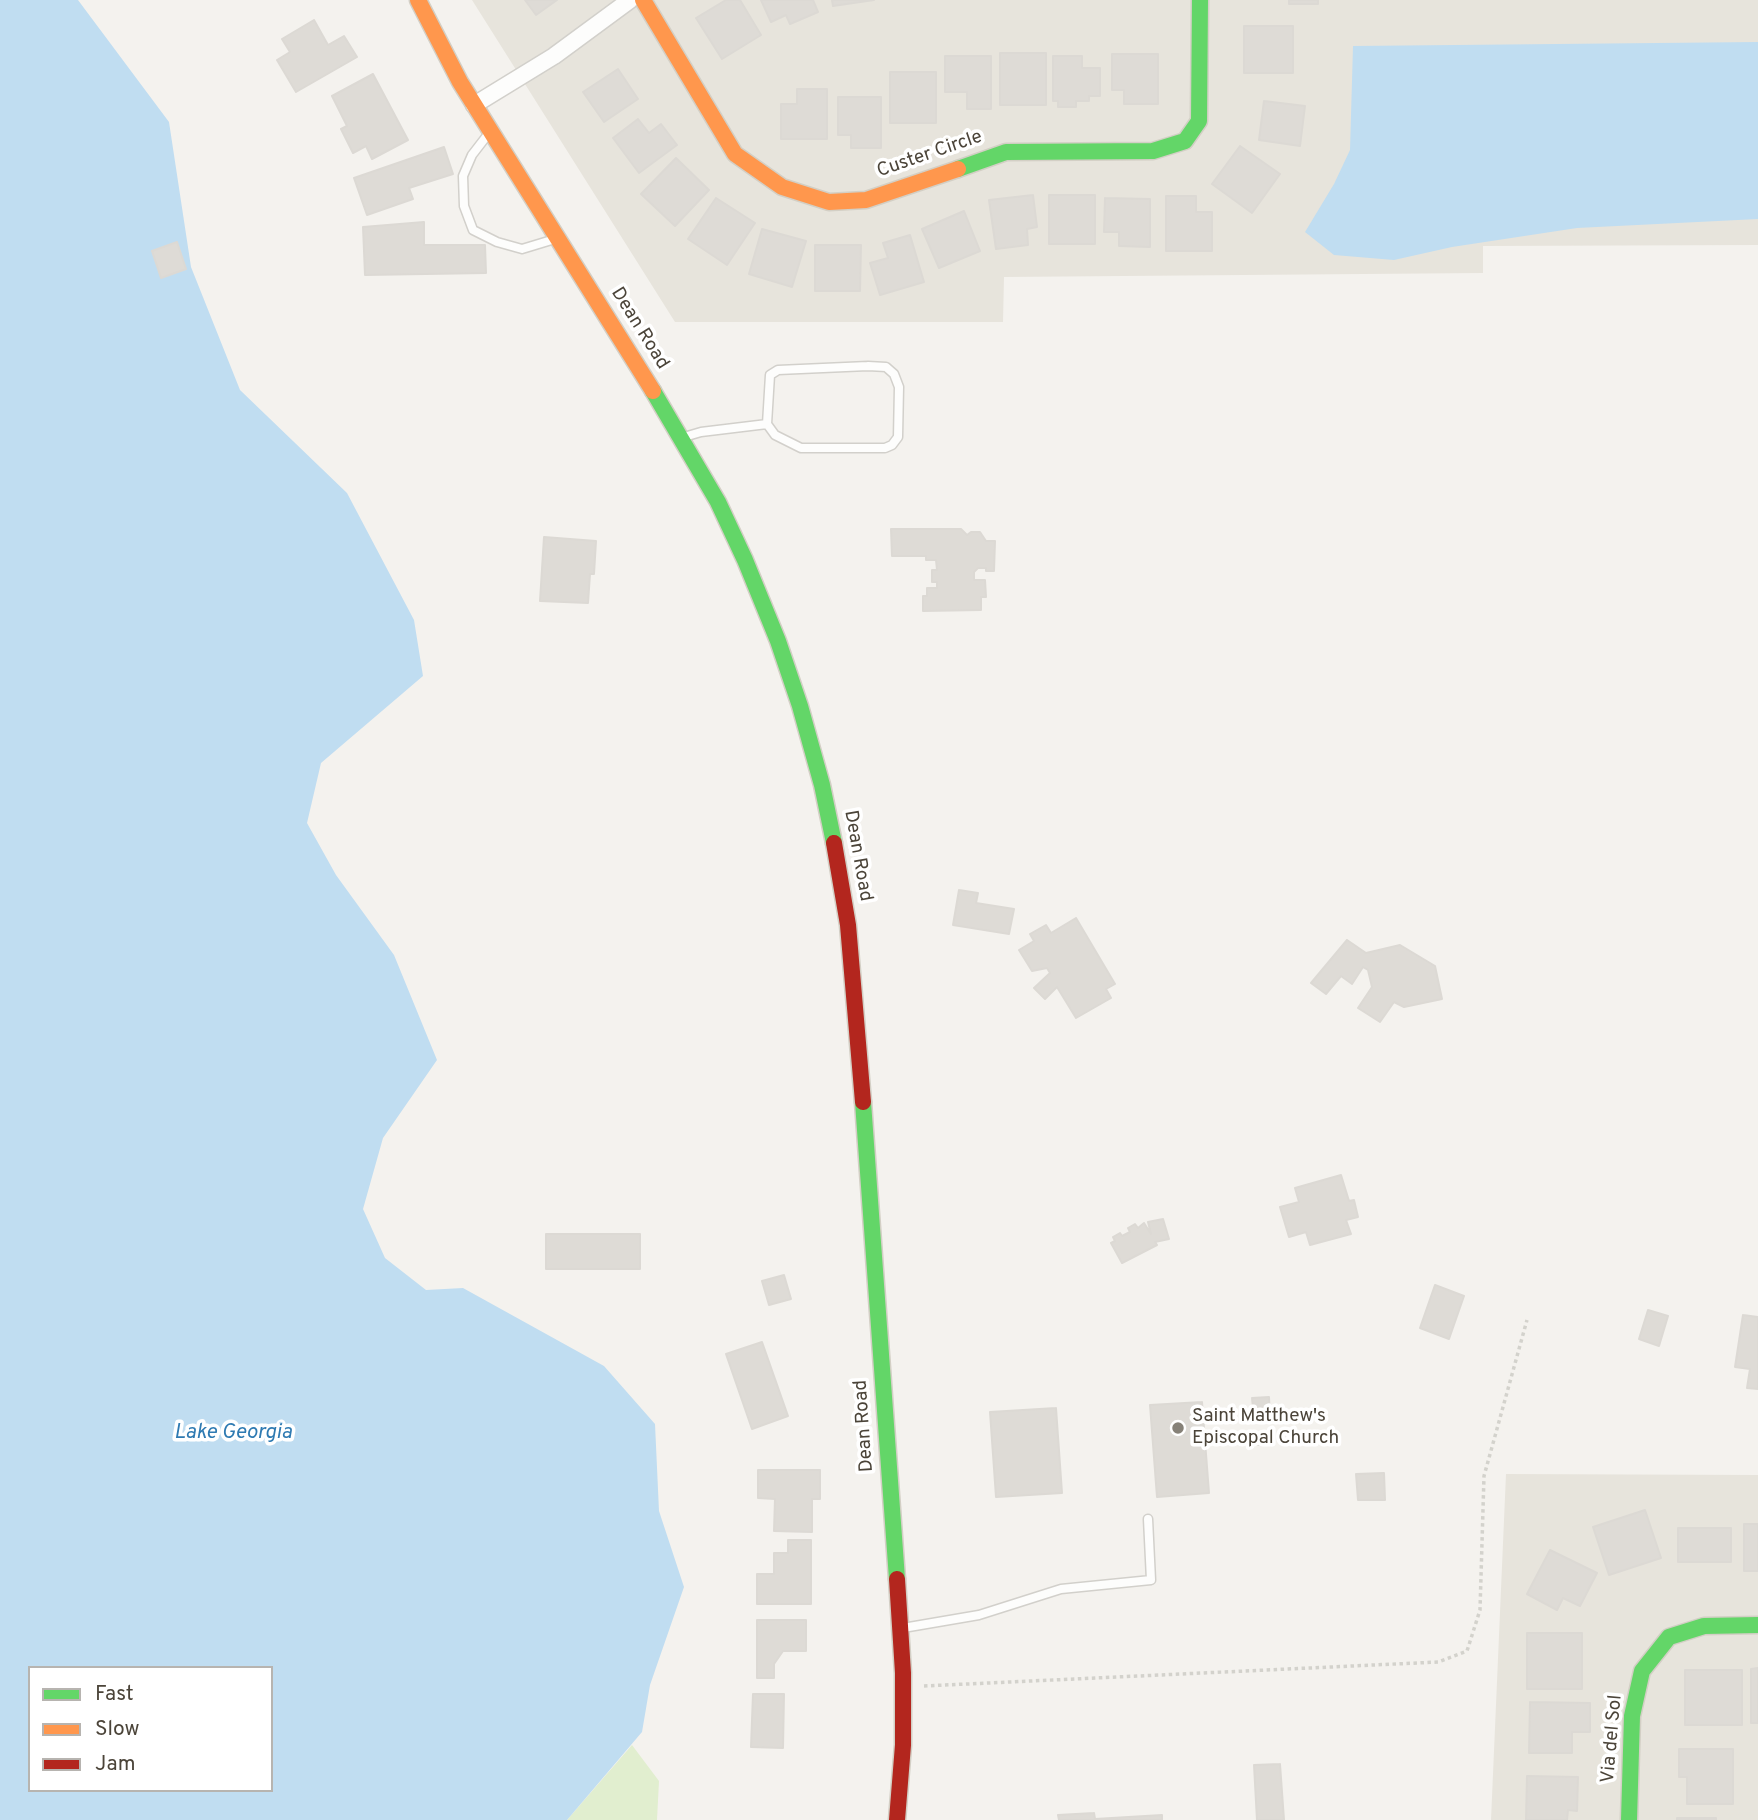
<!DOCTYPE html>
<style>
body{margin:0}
#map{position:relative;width:1758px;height:1820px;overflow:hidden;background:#f4f2ee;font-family:Overpass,sans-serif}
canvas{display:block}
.legend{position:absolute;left:28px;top:1666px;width:245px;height:126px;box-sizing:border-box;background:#fff;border:2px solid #b7b4b0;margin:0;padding:9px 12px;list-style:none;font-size:21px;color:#4b4439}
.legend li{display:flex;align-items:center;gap:14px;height:35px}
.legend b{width:35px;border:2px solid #b7b4b0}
</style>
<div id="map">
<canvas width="1758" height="1820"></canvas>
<ul class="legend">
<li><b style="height:9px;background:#63d668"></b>Fast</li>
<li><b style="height:9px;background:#ff974d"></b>Slow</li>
<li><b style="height:9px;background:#b3261e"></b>Jam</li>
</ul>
</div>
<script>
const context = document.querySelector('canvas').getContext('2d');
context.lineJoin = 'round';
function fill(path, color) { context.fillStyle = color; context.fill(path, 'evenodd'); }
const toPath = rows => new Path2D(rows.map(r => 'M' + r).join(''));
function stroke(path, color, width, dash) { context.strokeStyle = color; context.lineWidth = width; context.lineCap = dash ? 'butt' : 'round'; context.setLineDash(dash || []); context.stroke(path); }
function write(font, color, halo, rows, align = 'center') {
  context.font = font + ' Overpass,sans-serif'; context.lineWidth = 7; context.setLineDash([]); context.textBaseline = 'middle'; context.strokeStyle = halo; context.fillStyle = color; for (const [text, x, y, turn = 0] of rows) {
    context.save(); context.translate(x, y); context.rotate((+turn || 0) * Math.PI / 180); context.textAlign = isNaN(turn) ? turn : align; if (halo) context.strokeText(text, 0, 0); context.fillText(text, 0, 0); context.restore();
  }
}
fill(toPath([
 [472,0,1758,0,1758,245,1483,246,1483,273,1004,277,1003,322,675,322],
 [1506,1474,1758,1475,1758,1820,1491,1820]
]), '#e7e4dc');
fill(toPath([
 [632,1745,659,1781,657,1820,567,1820]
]), '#e1eecf');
fill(toPath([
 [0,0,78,0,169,122,191,267,240,390,347,493,414,620,423,676,321,763,307,823,336,875,394,955,437,1060,383,1138,363,1209,385,1258,426,1290,463,1288,604,1366,655,1424,659,1511,684,1587,650,1685,642,1732,567,1820,0,1820],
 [30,1668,271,1668,271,1790,30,1790],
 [1758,42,1758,219,1577,228,1452,247,1394,260,1334,255,1305,232,1334,184,1350,150,1353,46]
]), '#c0ddf1');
const building = toPath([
 [525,0,557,0,536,15,525,0],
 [726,0,740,0,761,35,722,59,696,18,726,0],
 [761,0,813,0,818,12,790,24,786,15,771,22,761,0],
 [832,0,874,0,833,6,832,0],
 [1289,0,1318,0,1318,4,1289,4,1289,0],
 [314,20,328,45,344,36,357,57,296,92,277,60,290,52,282,39,314,20],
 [1244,26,1293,26,1293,73,1244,73,1244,26],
 [1000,53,1046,53,1046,105,1000,105,1000,53],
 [1112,54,1158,54,1158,104,1124,104,1124,90,1112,90,1112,54],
 [945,56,991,56,991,109,967,109,967,92,945,92,945,56],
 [1053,56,1082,56,1082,68,1100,68,1100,96,1089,96,1089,101,1076,101,1076,107,1058,107,1058,101,1053,101,1053,56],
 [618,69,638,99,604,122,583,92,618,69],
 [890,72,936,72,936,123,890,123,890,72],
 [373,74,408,140,372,159,366,146,353,153,341,129,347,126,332,96,373,74],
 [797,89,827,89,827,139,781,139,781,104,797,104,797,89],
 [838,97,881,97,881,148,851,148,851,135,838,135,838,97],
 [1264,101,1305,106,1300,146,1259,140,1264,101],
 [638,119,649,133,661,124,677,145,639,173,613,138,638,119],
 [1240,146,1280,174,1252,213,1212,184,1240,146],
 [444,147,453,174,409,188,413,199,367,215,354,178,444,147],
 [676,158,709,190,675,226,641,194,676,158],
 [1033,195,1037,227,1027,229,1028,245,996,249,989,200,1033,195],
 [1049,195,1095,195,1095,244,1049,244,1049,195],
 [1166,196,1196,196,1196,212,1212,212,1212,251,1166,251,1166,196],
 [716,198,755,223,727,265,688,239,716,198],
 [1105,198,1150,199,1150,247,1119,246,1119,232,1104,232,1105,198],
 [964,211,980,251,939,268,922,229,964,211],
 [424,222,424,245,485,245,486,273,365,275,363,227,424,222],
 [762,229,806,241,792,287,749,274,762,229],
 [910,235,924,282,880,295,870,263,888,258,883,243,910,235],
 [177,242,186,269,161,278,152,251,177,242],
 [815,245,861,245,860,291,815,291,815,245],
 [891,529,961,529,967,535,971,532,980,532,986,541,995,541,994,571,986,571,986,568,978,568,974,572,974,580,985,580,986,597,981,597,981,610,923,611,923,596,927,596,927,588,937,588,937,582,932,582,932,570,937,570,936,560,926,560,926,556,892,556,891,529],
 [544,537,596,541,594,574,590,574,588,603,540,601,544,537],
 [959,890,978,893,976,903,1014,909,1009,934,953,925,959,890],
 [1076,918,1115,984,1106,989,1111,998,1076,1018,1057,987,1045,999,1034,988,1050,973,1047,968,1032,971,1019,950,1034,941,1030,934,1046,925,1051,933,1076,918],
 [1347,940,1366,953,1400,945,1435,966,1442,999,1404,1007,1394,1002,1380,1022,1358,1008,1372,987,1368,970,1363,967,1352,984,1341,976,1326,994,1311,983,1347,940],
 [1341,1175,1349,1201,1354,1200,1358,1217,1346,1220,1351,1234,1310,1245,1306,1232,1289,1237,1280,1207,1299,1202,1295,1188,1341,1175],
 [1163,1219,1169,1239,1155,1242,1157,1245,1122,1263,1111,1243,1115,1241,1113,1237,1120,1233,1122,1236,1130,1232,1128,1228,1135,1224,1138,1228,1144,1223,1151,1234,1148,1222,1163,1219],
 [546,1234,640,1234,640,1269,546,1269,546,1234],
 [784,1275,791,1299,769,1305,762,1281,784,1275],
 [1435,1285,1464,1296,1449,1339,1420,1328,1435,1285],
 [1648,1310,1668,1316,1659,1346,1639,1339,1648,1310],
 [1743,1315,1758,1317,1758,1389,1747,1388,1750,1369,1735,1367,1743,1315],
 [762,1342,788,1416,752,1429,726,1354,762,1342],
 [1269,1397,1270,1418,1254,1418,1252,1398,1269,1397],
 [1202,1402,1209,1493,1157,1497,1150,1405,1202,1402],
 [1056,1408,1062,1493,996,1497,990,1412,1056,1408],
 [1256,1434,1271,1434,1271,1444,1255,1445,1256,1434],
 [758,1470,820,1470,820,1499,812,1499,812,1532,774,1531,775,1499,758,1498,758,1470],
 [1384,1473,1385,1500,1358,1500,1356,1474,1384,1473],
 [1645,1510,1661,1558,1609,1575,1593,1527,1645,1510],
 [1744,1524,1758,1524,1758,1571,1744,1571,1744,1524],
 [1678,1528,1731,1528,1731,1562,1678,1562,1678,1528],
 [788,1540,811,1540,811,1604,757,1604,757,1574,774,1574,774,1553,788,1553,788,1540],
 [1550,1550,1597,1573,1580,1606,1563,1598,1557,1610,1527,1594,1550,1550],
 [757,1620,806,1620,806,1651,783,1651,774,1664,774,1678,757,1678,757,1620],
 [1527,1633,1582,1633,1582,1689,1527,1689,1527,1633],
 [1758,1668,1758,1723,1751,1723,1751,1669,1758,1668],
 [1685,1670,1742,1670,1742,1725,1685,1725,1685,1670],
 [753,1694,784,1694,783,1748,751,1747,753,1694],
 [1530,1702,1590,1703,1590,1732,1572,1732,1572,1753,1529,1753,1530,1702],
 [1679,1749,1733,1749,1733,1804,1687,1804,1687,1777,1679,1777,1679,1749],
 [1280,1764,1284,1820,1257,1820,1254,1765,1280,1764],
 [1527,1776,1578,1777,1577,1811,1568,1810,1567,1820,1526,1820,1527,1776],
 [1094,1813,1095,1819,1162,1815,1162,1820,1059,1820,1058,1815,1094,1813],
 [1677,1818,1716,1818,1716,1820,1677,1820,1677,1818]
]);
fill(building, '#dedbd6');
stroke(building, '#dcd9d4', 2);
const lane = toPath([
 [489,133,472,155,463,176,464,206,473,230,497,242,522,249,555,239],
 [868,366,886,367,894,374,899,387,898,437,892,445,885,448,801,448,775,435,767,424,770,375,778,370,868,366],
 [684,437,701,432,767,424],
 [903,1628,979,1615,1061,1589,1151,1580,1148,1519]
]);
const street = toPath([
 [474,105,554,56,630,0]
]);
const fast = toPath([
 [958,169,1006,152,1153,151,1185,141,1199,121,1200,0],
 [653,391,718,502,745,560,778,641,800,706,822,785,834,843],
 [863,1102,897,1579],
 [1629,1820,1632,1716,1642,1671,1669,1637,1704,1626,1758,1625]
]);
const slow = toPath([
 [418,0,460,82,653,391],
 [643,0,735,154,782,187,829,202,866,200,958,169]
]);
const jam = toPath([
 [834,843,848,925,863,1102],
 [897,1579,903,1673,903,1745,897,1820]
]);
stroke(lane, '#d2d0cb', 11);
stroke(street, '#d2d0cb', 19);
stroke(fast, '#d3cfc5', 19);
stroke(slow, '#d3cfc5', 19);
stroke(jam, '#d3cfc5', 19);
stroke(toPath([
 [924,1686,1438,1662,1467,1651,1480,1610,1484,1476,1527,1320]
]), '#d3d2cc', 3.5, [3.5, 3.5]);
stroke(lane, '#fdfdfc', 8);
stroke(street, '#fdfdfc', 16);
stroke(fast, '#63d668', 16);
stroke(slow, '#ff974d', 16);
stroke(jam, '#b3261e', 16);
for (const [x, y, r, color] of [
 [1178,1428,7,"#868178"]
]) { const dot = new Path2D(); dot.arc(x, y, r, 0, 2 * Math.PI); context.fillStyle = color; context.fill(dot); stroke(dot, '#fff', 2.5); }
write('19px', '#4b4439', '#fff', [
 ["Custer Circle",930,155,-19],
 ["Dean Road",639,329,58],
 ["Dean Road",857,856,80],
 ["Dean Road",865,1426,-94],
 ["Via del Sol",1613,1739,-85]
]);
write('19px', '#4b4439', '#fff', [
 ["Saint Matthew's",1192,1417],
 ["Episcopal Church",1192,1439]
], 'left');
write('italic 21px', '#2e7ab2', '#fff', [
 ["Lake Georgia",233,1434]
]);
</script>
